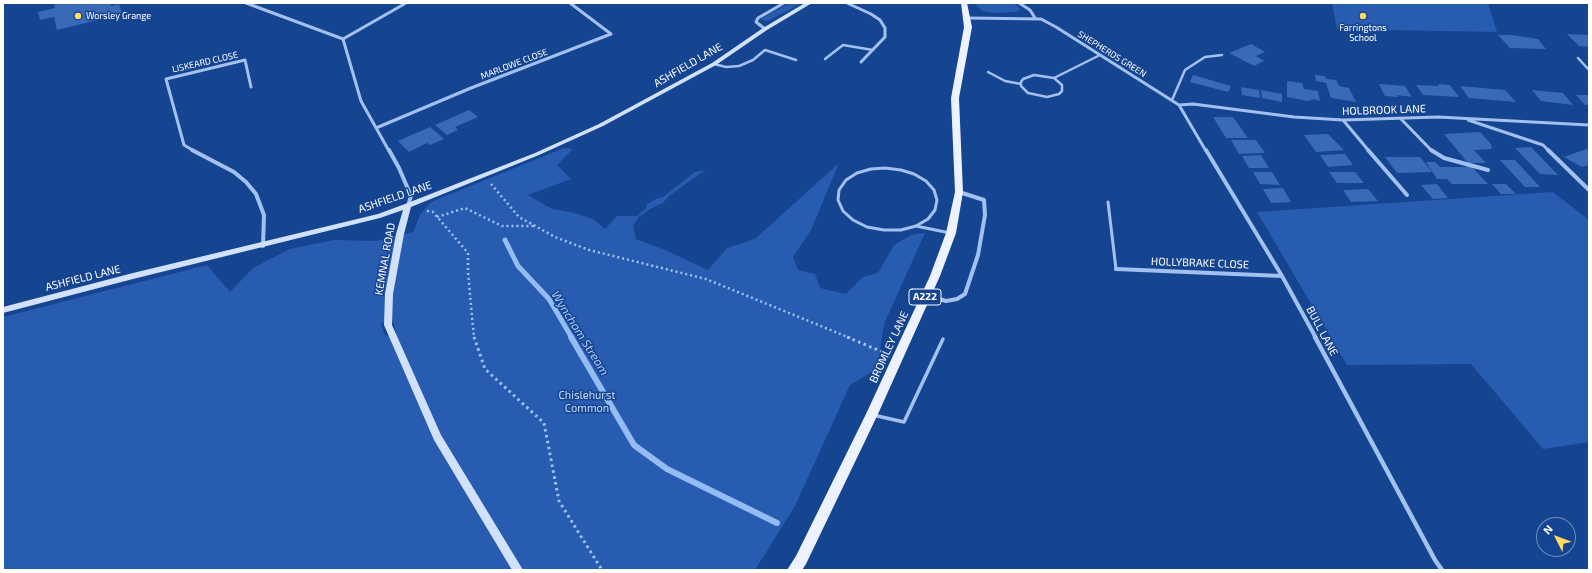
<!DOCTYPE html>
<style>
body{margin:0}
#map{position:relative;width:1592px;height:573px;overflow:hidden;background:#154491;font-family:"Exo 2",sans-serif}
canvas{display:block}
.frame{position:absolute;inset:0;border:4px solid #fff;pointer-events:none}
.north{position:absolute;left:1536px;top:517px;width:40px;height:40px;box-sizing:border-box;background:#154491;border:1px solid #738fbd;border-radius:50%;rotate:312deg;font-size:11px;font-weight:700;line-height:16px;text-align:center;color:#fff}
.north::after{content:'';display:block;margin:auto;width:14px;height:18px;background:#ffdb62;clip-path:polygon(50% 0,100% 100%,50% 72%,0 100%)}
</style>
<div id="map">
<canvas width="1592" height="573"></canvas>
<div class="frame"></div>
<div class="north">N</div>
</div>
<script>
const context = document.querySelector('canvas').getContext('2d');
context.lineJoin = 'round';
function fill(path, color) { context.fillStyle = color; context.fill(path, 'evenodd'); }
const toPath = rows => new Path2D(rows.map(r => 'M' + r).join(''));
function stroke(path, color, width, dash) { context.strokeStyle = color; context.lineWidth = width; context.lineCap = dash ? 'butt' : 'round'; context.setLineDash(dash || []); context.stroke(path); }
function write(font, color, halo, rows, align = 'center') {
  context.font = font + ' "Exo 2",sans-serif'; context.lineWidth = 3; context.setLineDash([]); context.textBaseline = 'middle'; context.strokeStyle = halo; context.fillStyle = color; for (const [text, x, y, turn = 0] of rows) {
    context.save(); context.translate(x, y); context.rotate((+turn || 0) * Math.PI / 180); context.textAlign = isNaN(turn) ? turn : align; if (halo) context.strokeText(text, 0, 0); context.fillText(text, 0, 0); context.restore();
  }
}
fill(toPath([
 [790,3,802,3,768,21,762,20,762,18],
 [974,3,1014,3,1021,9,1016,12,993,13,982,11],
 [1332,3,1488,3,1497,32,1337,29],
 [564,148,573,149,557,165,571,179,528,195,552,209,571,212,593,219,605,229,617,216,637,216,646,208,647,204,656,199,663,197,695,172,705,170,669,196,663,203,650,209,638,218,633,226,636,239,665,250,708,270,727,248,755,239,839,163,811,230,793,257,798,270,815,274,820,288,846,294,863,277,878,273,894,245,911,235,925,233,884,324,877,369,850,385,795,506,755,570,3,570,3,317,207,265,230,292,253,268,290,249,334,240,376,241,413,232,420,215,431,202],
 [385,321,393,321,396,333,389,336,385,335,381,325],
 [1553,192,1589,220,1589,442,1543,449,1471,364,1347,365,1257,212]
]), '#275cb0');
stroke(toPath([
 [505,240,518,266,549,299,572,338]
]), '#95bbf3', 5);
stroke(toPath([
 [571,337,634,445,667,469,777,523]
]), '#95bbf3', 6);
fill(toPath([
 [54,3,110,3,111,6,119,4,122,14,57,30,54,17,40,20,38,12,55,8],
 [1567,34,1589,35,1589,47,1579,46],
 [1498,35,1512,35,1538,39,1546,49,1510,48],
 [1251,44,1265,52,1256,56,1264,61,1254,66,1229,53],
 [1193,75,1231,86,1228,92,1190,82],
 [1315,75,1324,76,1327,79,1336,80,1339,86,1349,88,1356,102,1331,98,1326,83,1316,81],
 [1287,81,1302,83,1304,89,1318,91,1320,101,1314,99,1308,101,1287,97],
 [1379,84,1405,86,1412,97,1397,95,1398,97,1385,96],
 [1438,84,1450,85,1459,97,1423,95,1416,85,1439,86],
 [1460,86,1505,90,1516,102,1469,98],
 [1241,87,1259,90,1260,98,1242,95],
 [1261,90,1282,94,1282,102,1262,98],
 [1532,90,1563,93,1573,105,1541,101],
 [1576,95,1589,95,1589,105,1585,105],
 [469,110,478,117,455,127,458,130,447,135,435,125],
 [1213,117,1233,117,1248,138,1226,138],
 [430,127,444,139,430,145,427,143,409,152,398,141],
 [1480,132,1491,144,1492,149,1474,150,1486,163,1468,163,1444,134],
 [1328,134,1344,150,1316,152,1304,135],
 [1231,140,1256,140,1265,153,1239,154],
 [1531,147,1558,175,1540,174,1515,148],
 [1589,148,1589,165,1582,167,1564,157],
 [1345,154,1353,165,1328,167,1320,155],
 [1261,155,1269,168,1249,168,1242,156],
 [1385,157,1420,157,1432,172,1397,173],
 [1500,160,1515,160,1540,187,1525,187],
 [1426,162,1435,162,1440,167,1472,167,1488,184,1452,184,1447,179,1437,179],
 [1253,172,1272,172,1280,185,1260,184],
 [1329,172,1355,172,1364,183,1337,183],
 [1437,184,1448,198,1433,199,1421,185],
 [1492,184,1506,184,1516,194,1501,194],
 [1283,188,1291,202,1271,203,1263,189],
 [1368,189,1378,201,1351,202,1343,190]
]), '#396ab8');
stroke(toPath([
 [491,184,519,217,555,237,589,250,706,279,850,338],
 [427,211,433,212,468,253,468,272,474,338],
 [437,217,465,208,502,226,535,226]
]), '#a2c1f1', 2.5, [2, 3]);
stroke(toPath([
 [474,337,485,369,544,423,559,501,602,570],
 [847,337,885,353]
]), '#a2c1f1', 3, [2.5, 3.5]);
stroke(toPath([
 [1578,58,1589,70],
 [825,59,843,45,873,50],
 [714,64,726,67,739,66,753,60,765,50,796,60],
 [988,72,1005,81,1021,84],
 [1034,75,1054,78,1062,85,1062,91,1059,94,1047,97,1028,93,1021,86,1021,82,1023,79,1034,75],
 [1054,78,1100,55],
 [1172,100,1185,70,1205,57,1222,55]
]), '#a2c1f1', 2.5);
stroke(toPath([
 [885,168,901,170,914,174,926,181,934,190,937,200,935,210,928,219,916,226,901,230,884,230,867,227,853,220,843,211,838,200,839,190,846,180,857,173,871,169,885,168],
 [1108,202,1116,269],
 [916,226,950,233]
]), '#a2c1f1', 3);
stroke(toPath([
 [873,415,904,422,943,339]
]), '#a2c1f1', 3.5);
stroke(toPath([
 [246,3,343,39,361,101,389,151],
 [847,3,871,14,880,20,885,28,885,37,861,62],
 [1019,3,1030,10,1035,18],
 [968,18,1041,19,1056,27,1179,105,1206,151],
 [765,29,756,22,758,18,784,3],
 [343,39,406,3],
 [1179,105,1193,104,1294,117,1343,120,1438,117,1589,125],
 [1401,119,1432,151],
 [1343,120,1369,151],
 [1468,120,1543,145,1549,151],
 [376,128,471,88,611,34,570,3],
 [194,151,184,145,166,79,245,60,251,87]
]), '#a2c1f1', 3);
stroke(toPath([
 [192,150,234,172,246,182,256,194,264,215,263,246],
 [389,150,399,168,411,196,408,206],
 [1206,150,1282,276,1316,338],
 [1368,150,1407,195],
 [1431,150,1444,158,1488,170],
 [1548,150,1589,190],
 [1116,269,1282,276],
 [926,295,946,301,957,299,965,294,978,255,985,215,984,200,959,192]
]), '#a2c1f1', 4);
stroke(toPath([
 [1315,337,1435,560,1442,570]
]), '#a2c1f1', 4.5);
fill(toPath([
 [805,3,812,3,767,30,716,65,603,126,539,155,411,207,404,234,393,294,392,325,441,435,523,570,512,570,434,440,384,325,385,294,396,234,403,210,380,218,133,279,3,313,3,307,133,273,378,214,405,204,535,153,599,124,712,63,763,28,805,3]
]), '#d1e1fb');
fill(toPath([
 [961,3,967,3,972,27,959,98,963,192,956,233,940,276,878,414,806,564,802,570,787,570,796,556,866,414,930,276,946,233,955,192,951,98,964,27,961,3]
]), '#ecf2ff');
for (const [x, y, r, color] of [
 [78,16,4,"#ffdb62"],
 [1363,16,4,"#ffdb62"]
]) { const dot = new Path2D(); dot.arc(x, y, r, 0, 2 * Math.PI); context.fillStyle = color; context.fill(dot); stroke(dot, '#154491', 1.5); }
write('9px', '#fff', '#154491', [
 ["Worsley Grange",86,16],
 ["Farringtons",1363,28,"center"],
 ["School",1363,38,"center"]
], 'left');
write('9px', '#fff', '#154491', [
 ["SHEPHERDS GREEN",1112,54,32],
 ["LISKEARD CLOSE",205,62,-13],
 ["MARLOWE CLOSE",514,64,-21]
]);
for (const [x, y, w] of [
 [925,297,32]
]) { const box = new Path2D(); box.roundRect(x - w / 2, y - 8, w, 16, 3); context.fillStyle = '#154491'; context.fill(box); stroke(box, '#fff', 1); }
write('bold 10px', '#fff', null, [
 ["A222",925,297]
]);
write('11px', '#fff', '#154491', [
 ["ASHFIELD LANE",688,65,-30],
 ["HOLBROOK LANE",1384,110,-2],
 ["ASHFIELD LANE",395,197,-19],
 ["KEMNAL ROAD",385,259,-80],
 ["HOLLYBRAKE CLOSE",1200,263,2],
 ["ASHFIELD LANE",83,278,-14],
 ["BULL LANE",1322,331,62],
 ["BROMLEY LANE",889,347,-65]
]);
write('11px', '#c9ddfc', '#154491', [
 ["Chislehurst",587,395],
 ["Common",587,408]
]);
write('italic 12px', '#aecbf8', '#154491', [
 ["Wyncham Stream",580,333,58]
]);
</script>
